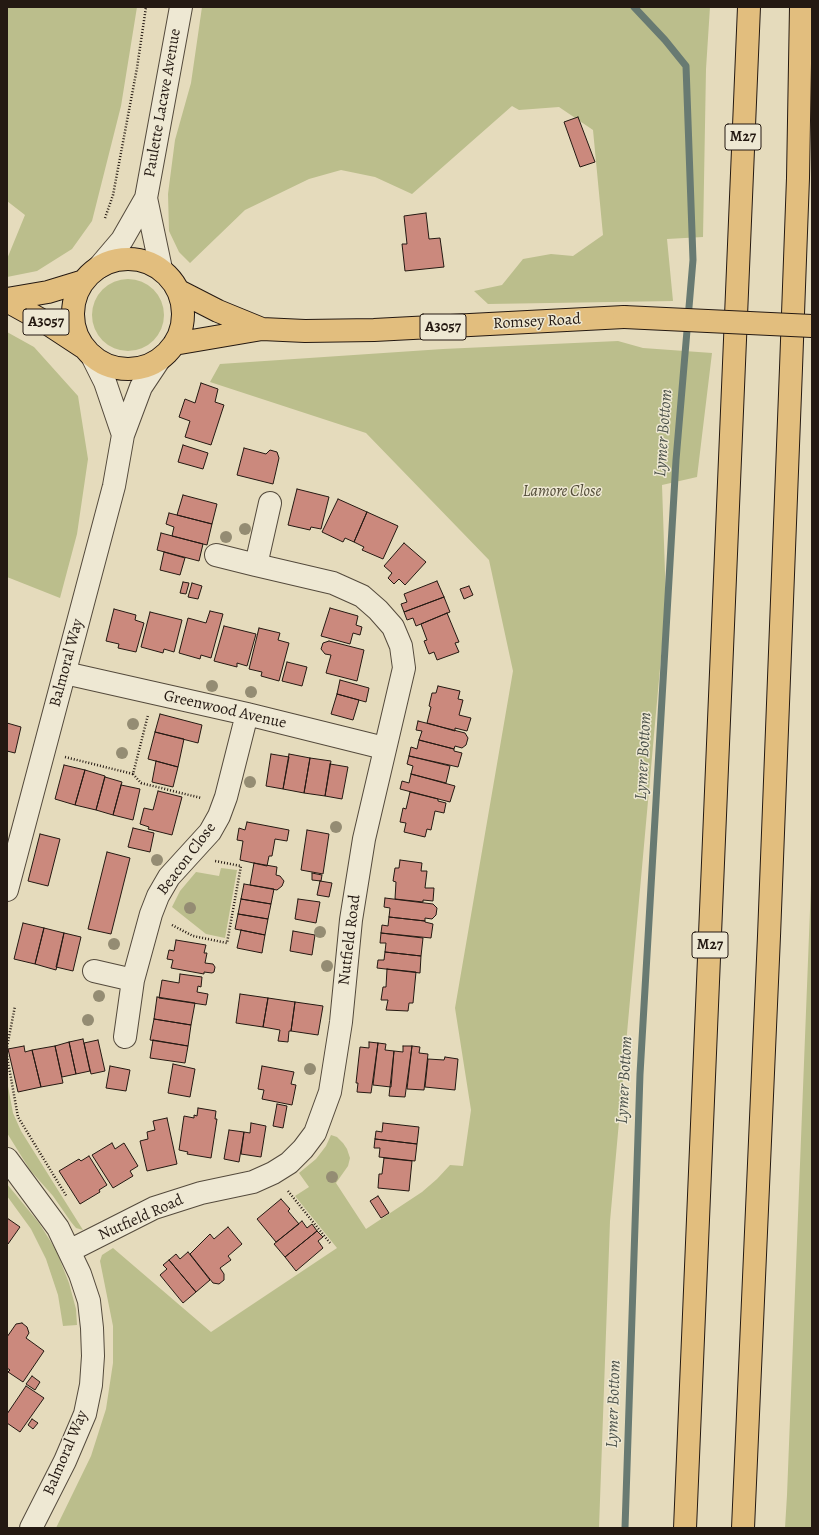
<!DOCTYPE html>
<style>
body{margin:0}
#map{position:relative;width:819px;height:1535px;overflow:hidden;background:#e5dbbc;font-family:Alegreya,serif}
canvas{display:block}
.frame{position:absolute;inset:0;border:8px solid #241912;pointer-events:none}
</style>
<div id="map">
<canvas width="819" height="1535"></canvas>
<div class="frame"></div>
</div>
<script>
const context = document.querySelector('canvas').getContext('2d');
context.lineJoin = 'round';
function fill(path, color) { context.fillStyle = color; context.fill(path, 'evenodd'); }
const toPath = rows => new Path2D(rows.map(r => 'M' + r).join(''));
function stroke(path, color, width, dash) { context.strokeStyle = color; context.lineWidth = width; context.lineCap = dash ? 'butt' : 'round'; context.setLineDash(dash || []); context.stroke(path); }
function write(font, color, halo, rows, align = 'center') {
  context.font = font + ' Alegreya,serif'; context.lineWidth = 3; context.setLineDash([]); context.textBaseline = 'middle'; context.strokeStyle = halo; context.fillStyle = color; for (const [text, x, y, turn = 0] of rows) {
    context.save(); context.translate(x, y); context.rotate((+turn || 0) * Math.PI / 180); context.textAlign = isNaN(turn) ? turn : align; if (halo) context.strokeText(text, 0, 0); context.fillText(text, 0, 0); context.restore();
  }
}
fill(toPath([
 [7,7,137,7,121,106,92,221,72,249,37,271,7,277,7,259,25,215,7,201],
 [202,7,710,7,706,69,703,237,667,239,673,301,488,304,474,291,502,285,523,259,551,254,573,256,603,235,593,130,559,107,519,110,512,106,412,194,375,177,341,170,309,179,245,210,190,263,179,252,169,231,168,194,175,140,191,83],
 '92 315a36 36 0 1 1 72 0a36 36 0 1 1-72 0Z',
 [7,332,34,347,78,396,88,459,77,534,60,598,7,577],
 [618,341,643,348,712,353,697,477,662,485,666,602,610,1221,599,1528,56,1528,91,1456,106,1409,113,1363,113,1326,100,1261,102,1255,113,1248,211,1332,337,1248,295,1196,309,1187,299,1173,316,1159,326,1146,331,1135,337,1137,343,1143,347,1149,350,1158,348,1166,336,1183,366,1229,422,1192,437,1179,450,1165,463,1166,471,1110,455,1008,513,671,489,560,366,433,210,382,220,364,443,349],
 [812,859,812,1528,785,1528,787,1495],
 [221,868,237,870,225,938,206,934,172,907,180,891,196,872,219,876],
 [7,1081,13,1113,21,1131,83,1230,76,1228,71,1222,53,1196,30,1170,7,1133],
 [7,1184,39,1223,56,1250,69,1283,76,1309,77,1325,63,1326,58,1295,46,1259,31,1229,7,1196]
]), '#bbbe8c');
stroke(toPath([
 [625,1528,640,1074,676,460,693,260,686,66,665,40,634,7]
]), '#687a72', 7);
const building = toPath([
 [578,117,595,162,580,167,564,122,578,117],
 [426,213,429,239,440,238,444,267,405,271,402,244,407,244,404,216,426,213],
 [201,383,218,389,215,402,224,405,211,445,185,437,190,421,179,417,185,399,195,403,201,383],
 [183,445,208,453,203,469,178,462,183,445],
 [244,448,266,454,270,450,277,452,279,458,273,484,237,475,244,448],
 [297,489,329,497,321,529,311,527,310,530,288,525,297,489],
 [183,495,217,504,212,524,177,515,183,495],
 [338,499,367,512,354,542,345,538,343,542,322,532,338,499],
 [367,512,398,526,383,559,362,550,364,547,354,542,367,512],
 [169,513,212,524,207,545,172,536,174,527,166,524,169,513],
 [161,533,203,544,199,561,157,550,161,533],
 [404,543,426,562,405,585,399,579,394,584,388,578,392,573,384,566,404,543],
 [164,552,185,558,180,575,160,570,164,552],
 [437,581,444,597,404,612,401,604,407,602,404,594,437,581],
 [183,582,189,583,186,594,180,593,183,582],
 [192,583,202,586,198,599,188,597,192,583],
 [469,586,473,595,464,599,460,589,469,586],
 [444,597,450,612,416,626,413,618,407,620,404,612,444,597],
 [330,608,358,616,356,625,362,627,360,635,353,633,350,644,321,636,330,608],
 [114,609,136,615,135,620,144,623,136,652,118,648,119,644,106,641,114,609],
 [210,611,223,614,211,658,201,655,200,659,179,653,188,618,206,623,210,611],
 [150,612,182,620,174,652,164,649,163,653,141,647,150,612],
 [447,613,459,642,455,643,459,652,437,660,434,652,429,654,424,641,427,640,421,624,447,613],
 [224,626,256,634,247,666,237,663,237,667,214,661,224,626],
 [259,628,280,633,278,640,289,643,279,681,261,676,262,672,249,669,259,628],
 [329,641,364,650,357,681,326,673,331,655,325,654,321,649,323,643,329,641],
 [287,662,307,667,302,686,282,681,287,662],
 [340,680,369,688,366,702,337,694,340,680],
 [438,686,460,691,458,699,463,700,459,715,471,718,467,731,455,728,455,731,427,723,431,707,429,706,432,693,436,693,438,686],
 [337,694,359,700,353,720,331,714,337,694],
 [160,714,202,725,198,743,155,732,160,714],
 [418,721,465,733,468,738,466,745,462,748,455,746,454,749,419,740,422,731,416,730,418,721],
 [7,723,21,727,15,753,7,751,7,723],
 [155,732,184,739,178,767,148,759,155,732],
 [419,740,454,749,454,751,462,753,458,767,409,756,411,747,417,749,419,740],
 [271,754,289,757,283,789,266,786,271,754],
 [289,754,310,758,304,793,283,789,289,754],
 [409,756,450,766,446,783,411,774,413,766,407,764,409,756],
 [310,758,331,761,325,796,304,793,310,758],
 [156,761,178,767,173,787,152,782,156,761],
 [330,764,348,767,342,799,325,796,330,764],
 [64,765,85,770,75,805,55,799,64,765],
 [85,770,105,776,96,810,75,805,85,770],
 [411,774,455,786,450,802,400,789,402,781,409,783,411,774],
 [105,777,122,782,113,815,96,810,105,777],
 [121,785,140,789,133,820,113,815,121,785],
 [158,791,182,797,172,835,148,829,149,827,140,824,144,808,153,810,158,791],
 [410,792,438,799,438,801,446,803,444,813,435,811,431,830,427,829,425,837,404,832,406,823,400,822,403,808,406,809,410,792],
 [247,822,289,830,287,841,275,839,272,856,269,856,267,866,240,860,243,841,237,840,239,828,245,830,247,822],
 [133,828,154,833,150,852,128,847,133,828],
 [307,830,329,834,323,874,301,870,307,830],
 [40,834,60,839,48,886,28,881,40,834],
 [107,852,130,858,111,934,88,929,107,852],
 [400,860,422,863,421,871,427,871,425,888,434,888,433,901,423,900,423,902,395,899,396,882,393,881,395,868,399,868,400,860],
 [254,863,277,867,276,875,280,876,284,881,282,886,277,890,250,885,254,863],
 [312,873,322,875,321,881,312,880,312,873],
 [320,881,332,883,329,897,317,895,320,881],
 [244,884,274,889,271,904,241,899,244,884],
 [385,898,433,904,437,908,436,915,432,919,425,918,425,921,389,917,390,908,384,907,385,898],
 [241,899,271,904,268,919,238,914,241,899],
 [298,899,320,902,316,923,295,919,298,899],
 [238,914,268,919,265,935,235,929,238,914],
 [389,917,425,921,425,922,433,924,431,938,381,933,382,925,388,926,389,917],
 [23,923,44,928,35,964,14,959,23,923],
 [44,928,64,933,56,970,35,964,44,928],
 [241,930,265,935,262,953,237,948,241,930],
 [293,931,315,935,312,955,290,951,293,931],
 [64,933,81,937,73,971,56,967,64,933],
 [381,933,423,938,421,956,385,952,386,943,380,943,381,933],
 [176,940,206,945,204,953,207,953,205,963,213,964,215,967,214,972,212,973,204,972,204,974,171,968,173,960,167,959,169,950,174,951,176,940],
 [385,952,421,956,420,973,377,968,378,960,384,960,385,952],
 [387,969,416,972,413,1003,409,1003,408,1011,386,1010,388,1000,381,1000,383,987,386,987,387,969],
 [180,974,202,977,201,987,198,986,197,992,208,994,206,1005,159,998,162,980,179,983,180,974],
 [240,994,268,998,263,1027,236,1023,240,994],
 [157,997,195,1003,191,1025,154,1019,157,997],
 [268,998,295,1002,291,1031,289,1031,288,1042,278,1041,280,1030,263,1027,268,998],
 [295,1002,323,1006,318,1035,291,1031,295,1002],
 [154,1019,191,1025,188,1046,150,1040,154,1019],
 [83,1039,90,1071,76,1074,69,1042,83,1039],
 [98,1040,105,1071,91,1074,84,1043,98,1040],
 [153,1040,188,1046,185,1063,150,1058,153,1040],
 [69,1042,76,1074,62,1077,55,1046,69,1042],
 [369,1042,378,1043,371,1093,357,1092,358,1083,356,1083,360,1047,369,1048,369,1042],
 [378,1043,386,1044,385,1050,394,1051,391,1087,373,1085,378,1043],
 [24,1046,25,1052,32,1050,41,1087,18,1092,8,1049,24,1046],
 [55,1046,63,1083,41,1087,32,1050,55,1046],
 [403,1046,412,1046,405,1097,389,1096,394,1051,403,1052,403,1046],
 [412,1046,420,1047,419,1053,428,1054,424,1090,407,1089,412,1046],
 [445,1057,458,1059,455,1090,425,1087,428,1059,444,1060,445,1057],
 [173,1064,195,1069,190,1097,168,1093,173,1064],
 [110,1066,130,1070,126,1091,106,1088,110,1066],
 [262,1066,294,1072,291,1084,296,1085,292,1105,262,1099,264,1090,258,1089,262,1066],
 [277,1104,287,1106,283,1128,273,1126,277,1104],
 [198,1108,216,1111,215,1119,217,1119,211,1158,187,1154,188,1152,179,1150,184,1116,194,1118,194,1115,197,1116,198,1108],
 [167,1118,177,1164,147,1171,140,1141,148,1139,147,1132,155,1130,153,1121,167,1118],
 [251,1123,266,1126,261,1157,241,1154,244,1132,250,1133,251,1123],
 [383,1123,419,1127,417,1144,375,1139,376,1131,382,1132,383,1123],
 [229,1130,244,1132,239,1162,224,1159,229,1130],
 [375,1139,417,1144,415,1161,379,1157,380,1148,374,1148,375,1139],
 [112,1143,115,1149,124,1143,138,1166,130,1171,133,1176,113,1188,92,1155,112,1143],
 [89,1156,107,1185,99,1190,100,1192,80,1204,59,1171,79,1159,81,1161,89,1156],
 [384,1158,412,1161,409,1191,378,1188,379,1174,382,1174,384,1158],
 [378,1196,389,1213,381,1218,370,1201,378,1196],
 [281,1199,290,1209,288,1211,299,1224,276,1242,257,1219,281,1199],
 [7,1218,20,1227,8,1244,7,1243,7,1218],
 [302,1221,307,1228,312,1224,317,1231,285,1257,274,1244,302,1221],
 [228,1227,242,1244,228,1256,231,1260,220,1268,224,1274,224,1280,219,1284,213,1283,190,1254,210,1234,214,1239,228,1227],
 [317,1231,323,1237,318,1241,323,1248,296,1271,285,1257,317,1231],
 [188,1252,210,1280,196,1292,169,1260,176,1254,180,1259,188,1252],
 [169,1260,196,1292,183,1303,160,1275,167,1269,163,1265,169,1260],
 [22,1323,27,1327,29,1333,26,1338,44,1351,23,1382,8,1372,10,1370,7,1368,7,1337,16,1324,22,1323],
 [32,1376,40,1382,35,1390,26,1384,32,1376],
 [26,1386,44,1398,20,1432,7,1423,7,1414,26,1386],
 [32,1419,38,1423,33,1429,28,1425,32,1419]
]);
fill(building, '#cb897d');
stroke(building, '#241912', 1);
const minor = toPath([
 [146,198,161,269],
 [99,267,122,240,146,198,181,7],
 [92,356,105,382,123,435],
 [216,555,256,565],
 [65,673,247,714,384,748],
 [7,890,114,486,123,435,141,387,159,360],
 [94,971,133,980],
 [125,1037,133,980,151,914,158,896,169,877,210,832,219,816,226,797,247,714],
 [7,1159,58,1228,80,1274,89,1301,92,1328,93,1356,91,1385,85,1414,65,1461,31,1528],
 [69,1251,154,1208,201,1193,253,1182,273,1173,289,1163,303,1149,315,1133,330,1092,341,1022,351,920,364,839,404,668,401,646,393,627,378,610,362,596,333,583,256,565,270,503]
]);
const major = toPath([
 '73 314a55 55 0 1 1 110 0a55 55 0 1 1-110 0Z',
 [179,291,218,311,262,329],
 [7,299,48,292,84,281],
 [7,301,45,322,83,347],
 [174,344,262,329,305,331,374,330,624,317]
]);
const highway = toPath([
 [685,1528,749,7],
 [743,1528,769,936,791,368,798,178,801,7]
]);
stroke(minor, '#544a3c', 24);
stroke(major, '#241912', 24);
stroke(highway, '#241912', 24);
stroke(toPath([
 [105,218,113,195,137,68,146,7],
 [65,757,133,774,148,715],
 [133,774,141,783,201,798],
 [172,925,193,936,227,943,241,866,215,861],
 [7,1047,15,1006],
 [7,1056,18,1117,67,1197],
 [288,1191,330,1243]
]), '#241912', 2.5, [1, 2]);
stroke(minor, '#eee8d3', 22);
stroke(major, '#e2be7e', 22);
stroke(highway, '#e2be7e', 22);
const majorBridge = toPath([
 [624,317,812,326]
]);
stroke(majorBridge, '#241912', 24, []);
stroke(majorBridge, '#e2be7e', 22);
context.fillStyle = '#948c73';
for (const [x, y] of [
 [245,529],
 [226,537],
 [212,686],
 [251,692],
 [133,724],
 [122,753],
 [250,782],
 [336,827],
 [157,860],
 [190,908],
 [320,932],
 [114,944],
 [327,966],
 [99,996],
 [88,1020],
 [310,1069],
 [332,1177]
]) { context.beginPath(); context.arc(x, y, 6, 0, 2 * Math.PI); context.fill(); }
for (const [x, y, w] of [
 [743,137,36],
 [46,322,46],
 [443,327,46],
 [710,945,36]
]) { const box = new Path2D(); box.roundRect(x - w / 2, y - 13, w, 26, 3); context.fillStyle = '#eee8d3'; context.fill(box); stroke(box, '#241912', 1); }
write('bold 15px', '#241912', null, [
 ["M27",743,137],
 ["A3057",46,322],
 ["A3057",443,327],
 ["M27",710,945]
]);
write('16px', '#241912', '#eee8d3', [
 ["Paulette Lacave Avenue",163,103,-80],
 ["Romsey Road",537,322,-3],
 ["Balmoral Way",67,663,-75],
 ["Greenwood Avenue",225,710,13],
 ["Beacon Close",187,859,-53],
 ["Nutfield Road",350,940,-83],
 ["Nutfield Road",141,1218,-24],
 ["Balmoral Way",66,1453,-67]
]);
write('italic 16px', '#514b37', '#eee8d3', [
 ["Lamore Close",562,492]
]);
write('italic 17px', '#4c524a', '#eee8d3', [
 ["Lymer Bottom",664,433,-86],
 ["Lymer Bottom",644,756,-87],
 ["Lymer Bottom",625,1080,-87],
 ["Lymer Bottom",614,1404,-88]
]);
</script>
